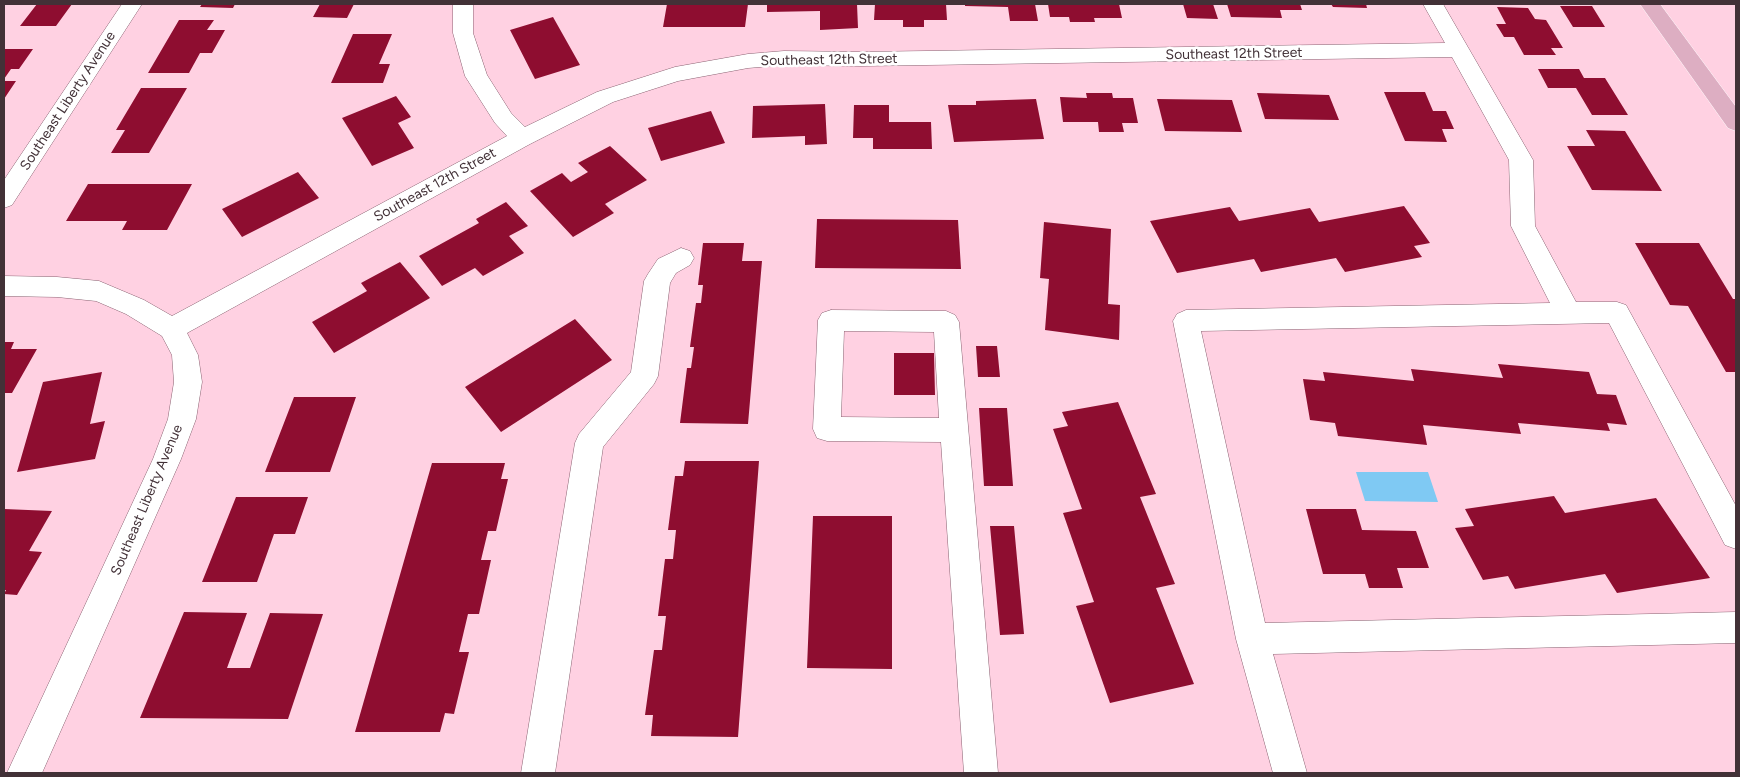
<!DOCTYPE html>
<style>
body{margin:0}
#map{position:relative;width:1740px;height:777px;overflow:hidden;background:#ffd1e2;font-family:Figtree,sans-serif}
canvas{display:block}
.frame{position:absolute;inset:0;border:5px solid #423137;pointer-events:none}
</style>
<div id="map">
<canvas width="1740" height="777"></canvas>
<div class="frame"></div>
</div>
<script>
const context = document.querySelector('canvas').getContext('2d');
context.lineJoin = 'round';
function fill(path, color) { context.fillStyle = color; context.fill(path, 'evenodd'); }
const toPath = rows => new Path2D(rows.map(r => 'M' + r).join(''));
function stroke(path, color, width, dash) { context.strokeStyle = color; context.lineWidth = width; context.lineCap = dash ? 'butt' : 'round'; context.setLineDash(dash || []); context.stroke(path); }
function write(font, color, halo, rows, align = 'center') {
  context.font = font + ' Figtree,sans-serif'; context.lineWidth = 5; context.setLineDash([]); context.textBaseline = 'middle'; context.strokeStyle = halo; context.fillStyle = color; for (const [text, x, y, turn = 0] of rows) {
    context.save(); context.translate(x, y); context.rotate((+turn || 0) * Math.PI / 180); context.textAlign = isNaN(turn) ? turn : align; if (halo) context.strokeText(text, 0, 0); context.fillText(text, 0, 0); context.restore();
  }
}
fill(toPath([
 [1356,472,1428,472,1438,502,1365,501]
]), '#7fc9f3');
fill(toPath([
 [37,4,72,4,56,26,20,26],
 [202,4,235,4,233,8,200,7],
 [320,4,354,4,347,18,313,17],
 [667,4,748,4,745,27,663,27],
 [767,4,857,4,858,28,820,30,820,11,767,12],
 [875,4,946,4,947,20,924,20,924,27,903,27,903,20,874,20],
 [965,4,1035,4,1038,21,1010,21,1008,7,965,6],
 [1048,4,1119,4,1122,18,1094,18,1095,22,1070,22,1069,17,1050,17],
 [1183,4,1213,4,1218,19,1187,18],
 [1227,4,1300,4,1302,10,1280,10,1282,18,1231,17],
 [1331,4,1366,4,1367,8,1333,7],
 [1560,6,1592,6,1605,27,1573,27],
 [1497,7,1528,8,1535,19,1546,20,1563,48,1551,48,1556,55,1524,55,1514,37,1504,37,1496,24,1506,24],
 [553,17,580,65,535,79,510,30],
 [179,20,214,20,207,30,225,30,212,53,200,53,189,73,148,73],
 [353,34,392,34,379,64,390,64,383,83,331,83],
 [4,49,33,49,19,69,11,69,4,79],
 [1538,69,1579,69,1584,78,1605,78,1628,115,1592,115,1576,88,1548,88],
 [4,81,16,81,4,99],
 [141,88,187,88,149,153,111,153,125,130,116,130],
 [1384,92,1425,92,1433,111,1446,111,1454,129,1442,129,1447,142,1405,141],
 [1086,93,1112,93,1113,98,1133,98,1138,123,1122,123,1124,132,1099,132,1098,122,1063,122,1060,97,1087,98],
 [1257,93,1329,95,1339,120,1265,119],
 [396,96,411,117,398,123,414,148,372,166,342,118],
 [1036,99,1044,139,954,142,948,105,976,105,976,101],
 [1157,99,1232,100,1242,132,1165,131],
 [825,104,827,144,805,145,805,136,752,138,753,106],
 [854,105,889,105,889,122,931,122,932,149,873,149,873,138,853,138],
 [711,111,725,143,661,161,648,128],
 [1586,130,1625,131,1662,191,1592,190,1567,146,1595,146],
 [610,146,647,180,605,204,614,213,573,237,530,191,562,173,571,182,588,172,578,163],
 [298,172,319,198,242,237,222,209],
 [88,184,192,184,167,230,122,230,127,221,66,221],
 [506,202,528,226,509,236,524,253,483,276,475,268,442,286,419,256,479,223,476,219],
 [1404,206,1430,243,1414,246,1422,257,1345,272,1336,258,1261,272,1254,259,1177,273,1150,221,1230,207,1239,221,1310,208,1319,222],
 [817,219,958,220,961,269,815,268],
 [1044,222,1111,229,1108,304,1120,305,1119,340,1045,330,1049,279,1040,278],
 [703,243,744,243,742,261,762,261,748,424,680,423,687,368,691,368,694,347,690,347,696,303,701,303,703,285,698,285],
 [1635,243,1699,243,1733,299,1736,299,1736,372,1726,372,1688,306,1670,305],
 [400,262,430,298,334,353,312,322,367,291,361,283],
 [575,319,612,360,501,432,465,387],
 [4,342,14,342,11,349,37,349,12,393,4,393],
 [976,346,997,346,1000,377,978,377],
 [894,353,934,353,935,395,894,395],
 [1498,364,1589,372,1597,394,1616,395,1627,425,1607,423,1610,431,1518,423,1521,434,1423,425,1427,445,1338,436,1335,423,1310,420,1303,379,1325,381,1323,372,1414,381,1411,369,1503,378],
 [102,372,90,424,105,421,95,459,17,472,43,382],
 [294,397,356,397,330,472,265,472],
 [1118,402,1156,494,1140,497,1175,584,1156,588,1194,684,1110,703,1076,606,1094,602,1063,513,1082,509,1053,429,1068,426,1062,412],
 [979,408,1007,408,1013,486,984,486],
 [685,461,759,461,738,737,651,736,653,715,645,715,654,650,662,650,666,616,658,616,665,559,673,559,676,530,668,530,675,476,683,476],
 [432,463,505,463,501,479,508,479,496,531,488,531,481,560,491,560,479,614,468,614,459,652,469,652,454,714,445,713,440,732,355,732],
 [1554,496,1565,513,1656,498,1710,578,1617,593,1605,574,1515,589,1508,576,1483,580,1455,528,1474,526,1465,509],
 [236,497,308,497,295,534,274,534,257,582,202,582],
 [4,509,52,511,29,551,42,552,17,595,4,594,6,590,4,590],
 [1306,509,1356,509,1362,530,1416,531,1429,568,1397,568,1403,588,1369,588,1365,574,1323,574],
 [813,516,892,516,892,669,807,668],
 [990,526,1014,526,1024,634,1000,635],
 [184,612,247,613,227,668,250,668,270,613,323,614,288,719,140,718]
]), '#8e0d30');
const minor = toPath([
 [122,4,142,4,12,205,4,208,4,180,122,4],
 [453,4,473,4,473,33,487,75,511,113,525,127,597,92,675,67,748,54,784,51,861,52,1445,43,1423,4,1443,4,1533,160,1535,226,1576,302,1617,302,1626,305,1736,506,1736,549,1725,545,1609,323,1201,331,1265,623,1736,612,1736,643,1273,654,1307,773,1273,773,1236,639,1173,321,1177,314,1186,310,1550,303,1511,226,1509,160,1452,57,861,66,784,65,748,68,678,81,613,102,530,144,187,333,198,355,202,382,196,419,181,459,42,773,7,773,153,459,168,419,174,382,172,355,162,336,126,314,96,301,57,297,4,296,4,276,57,277,99,281,144,300,172,316,507,136,495,123,465,76,453,33,453,4],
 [681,248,690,251,694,258,690,265,676,273,670,283,658,376,654,384,603,447,555,773,521,773,575,443,579,434,631,372,644,281,648,274,658,259,681,248],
 [831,310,946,311,955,315,959,322,998,773,964,773,941,442,827,441,817,438,813,429,818,320,822,313,831,310],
 [844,331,934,332,939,418,841,417,844,331]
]);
const major = toPath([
 [1640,4,1660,4,1736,107,1736,131,1728,128,1640,4]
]);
stroke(minor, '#8a6372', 1);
stroke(major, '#fff', 1);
fill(minor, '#fff');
fill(major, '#ddaec2');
write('14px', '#423137', '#fff', [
 ["Southeast 12th Street",1234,54,-1],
 ["Southeast 12th Street",829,60,-1],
 ["Southeast Liberty Avenue",68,101,-57],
 ["Southeast 12th Street",435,185,-29],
 ["Southeast Liberty Avenue",147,500,-67]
]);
</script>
